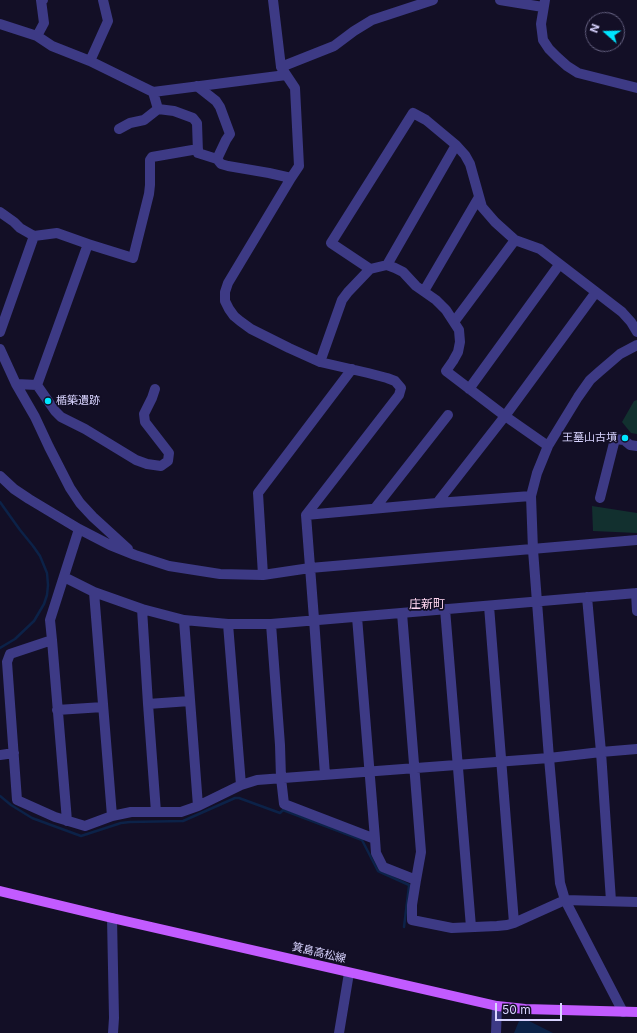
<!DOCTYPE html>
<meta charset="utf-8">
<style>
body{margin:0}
#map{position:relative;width:637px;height:1033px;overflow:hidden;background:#130f26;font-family:Inter,sans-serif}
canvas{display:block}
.north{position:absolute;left:585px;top:12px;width:40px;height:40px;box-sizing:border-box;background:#130f26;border:1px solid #625e7d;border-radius:50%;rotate:290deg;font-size:11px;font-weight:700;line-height:16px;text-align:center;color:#d9d4ff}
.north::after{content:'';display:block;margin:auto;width:14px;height:18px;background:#00e5ff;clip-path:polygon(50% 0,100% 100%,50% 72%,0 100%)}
.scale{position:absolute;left:495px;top:1003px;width:67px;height:18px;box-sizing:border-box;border:2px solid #d9d4ff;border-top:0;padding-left:5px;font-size:12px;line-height:14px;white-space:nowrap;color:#d9d4ff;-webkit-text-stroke:3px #130f26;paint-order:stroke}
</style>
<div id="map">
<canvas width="637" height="1033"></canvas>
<div class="north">N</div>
<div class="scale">50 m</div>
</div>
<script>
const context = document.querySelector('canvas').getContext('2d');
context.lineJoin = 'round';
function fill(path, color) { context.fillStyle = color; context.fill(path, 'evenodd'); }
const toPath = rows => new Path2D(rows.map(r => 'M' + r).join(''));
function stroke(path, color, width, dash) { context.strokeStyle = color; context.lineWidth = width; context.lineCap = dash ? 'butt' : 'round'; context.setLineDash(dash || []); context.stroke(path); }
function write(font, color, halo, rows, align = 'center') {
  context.font = font + ' Inter,"Noto Sans JP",sans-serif'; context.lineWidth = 3.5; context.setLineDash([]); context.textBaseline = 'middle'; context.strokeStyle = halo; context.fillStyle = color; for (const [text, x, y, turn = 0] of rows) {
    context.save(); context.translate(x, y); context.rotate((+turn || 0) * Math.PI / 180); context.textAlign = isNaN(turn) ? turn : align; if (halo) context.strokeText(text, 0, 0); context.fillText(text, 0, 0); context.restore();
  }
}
fill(toPath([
 [637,400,637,434,631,433,622,422,634,401],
 [592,506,637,513,637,533,593,531]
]), '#12302f');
fill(toPath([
 [519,1021,529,1021,553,1033,558,1033,514,1033]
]), '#0c2248');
stroke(toPath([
 [0,502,20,530,33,546,40,556,47,573,48,585,47,595,44,604,34,621,15,639,0,648],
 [0,796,11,805,32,818,81,836,121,823,130,822,183,821,235,798,239,798,280,813,283,810,362,840,378,871,409,885,409,886,404,927]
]), '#0c2248', 2.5);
stroke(toPath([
 [273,0,281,67,295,88,299,166,291,178,228,283,225,292,225,301,229,309,234,316,240,321,251,329,289,348,320,362,368,373,387,378,395,381,401,388,399,395,306,515,314,619,325,775],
 [500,0,543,7],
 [545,0,541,24,543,40,549,49,557,57,567,66,578,73,637,88],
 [0,24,37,36,52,46,90,61,153,92,286,75],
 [37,36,44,23,41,0,43,0],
 [90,61,108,21,103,0],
 [281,67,334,46,354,31,372,20,433,0],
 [197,86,216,101,220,107,230,134,226,140,217,159,221,164,228,166,269,173,291,178],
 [158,109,174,111,193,118,197,123,198,153,217,159],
 [119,129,130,123,144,120,158,109,153,92],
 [0,212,14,222,20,228,34,236,57,233,88,244,133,258,149,194,150,185,150,160,152,157,198,149],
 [387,265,456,145],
 [370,269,331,243,413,113,426,120,456,145,465,155,470,164,482,207,495,222,515,240,540,249,622,312,631,322,637,332],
 [424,291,479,197],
 [454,322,515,240],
 [0,332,34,236],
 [0,349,16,384,35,417,49,447,70,488,80,503,93,517,128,549],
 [320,362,342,300,348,292,370,269,387,265,395,268,403,272,416,286,436,300,446,310,459,330,460,342,458,352,453,361,446,371,505,416,548,446],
 [16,384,37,385,88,244],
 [37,385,55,411,61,417,85,429,136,460,147,464,161,466,168,461,169,453,145,422,144,414,152,398,155,389],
 [469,389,559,265],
 [0,476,14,489,29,499,79,529,110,545,135,555,169,566,220,574,263,575,310,568,637,540],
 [600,498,615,439,624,440,630,445,637,446],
 [437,503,505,416,596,292],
 [375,508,448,415],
 [306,515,437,503,531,496],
 [79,529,50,620,52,640,10,654,7,662,17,800,55,817,85,826,112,816,131,812,181,812,198,806,241,785,257,780,549,758,601,752,637,749],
 [263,575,258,493,352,369],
 [64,577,94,592,142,609,184,620,228,624,271,624,637,593],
 [94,592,112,816],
 [636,593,637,611],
 [587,597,601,752,611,901],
 [489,606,514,923],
 [142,609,148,704,156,812],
 [445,609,471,927],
 [402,613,421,852,416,880],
 [357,617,375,839],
 [184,620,198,806],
 [228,624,241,785],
 [271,624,280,745,281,778,284,804,375,839,376,853,383,867,416,880,412,905,412,920,452,928,497,926,507,925,514,923,565,900,637,902],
 [52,640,67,821],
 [148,704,190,701],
 [57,710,103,707],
 [0,755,14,753],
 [112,918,114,1018,113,1033],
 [623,1012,565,900,560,883,549,758,533,550,531,496,537,473,548,446,578,397,590,380,599,372,620,354,637,345],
 [339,1033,349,973],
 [496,1033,497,1006]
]), '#3d3a85', 10);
stroke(toPath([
 [0,891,112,918,497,1006,525,1009,637,1012]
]), '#c25bff', 10);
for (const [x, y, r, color] of [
 [48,401,4,"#00e5ff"],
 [625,438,4,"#00e5ff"]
]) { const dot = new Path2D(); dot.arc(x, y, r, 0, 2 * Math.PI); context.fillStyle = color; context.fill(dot); stroke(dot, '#130f26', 1.5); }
write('11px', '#d9d4ff', '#130f26', [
 ["楯築遺跡",56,401],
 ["王墓山古墳",617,438,"right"]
], 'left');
write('11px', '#d9d4ff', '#130f26', [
 ["箕島高松線",319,953,13]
]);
write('12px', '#ffd6f0', '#130f26', [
 ["庄新町",427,604]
]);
</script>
